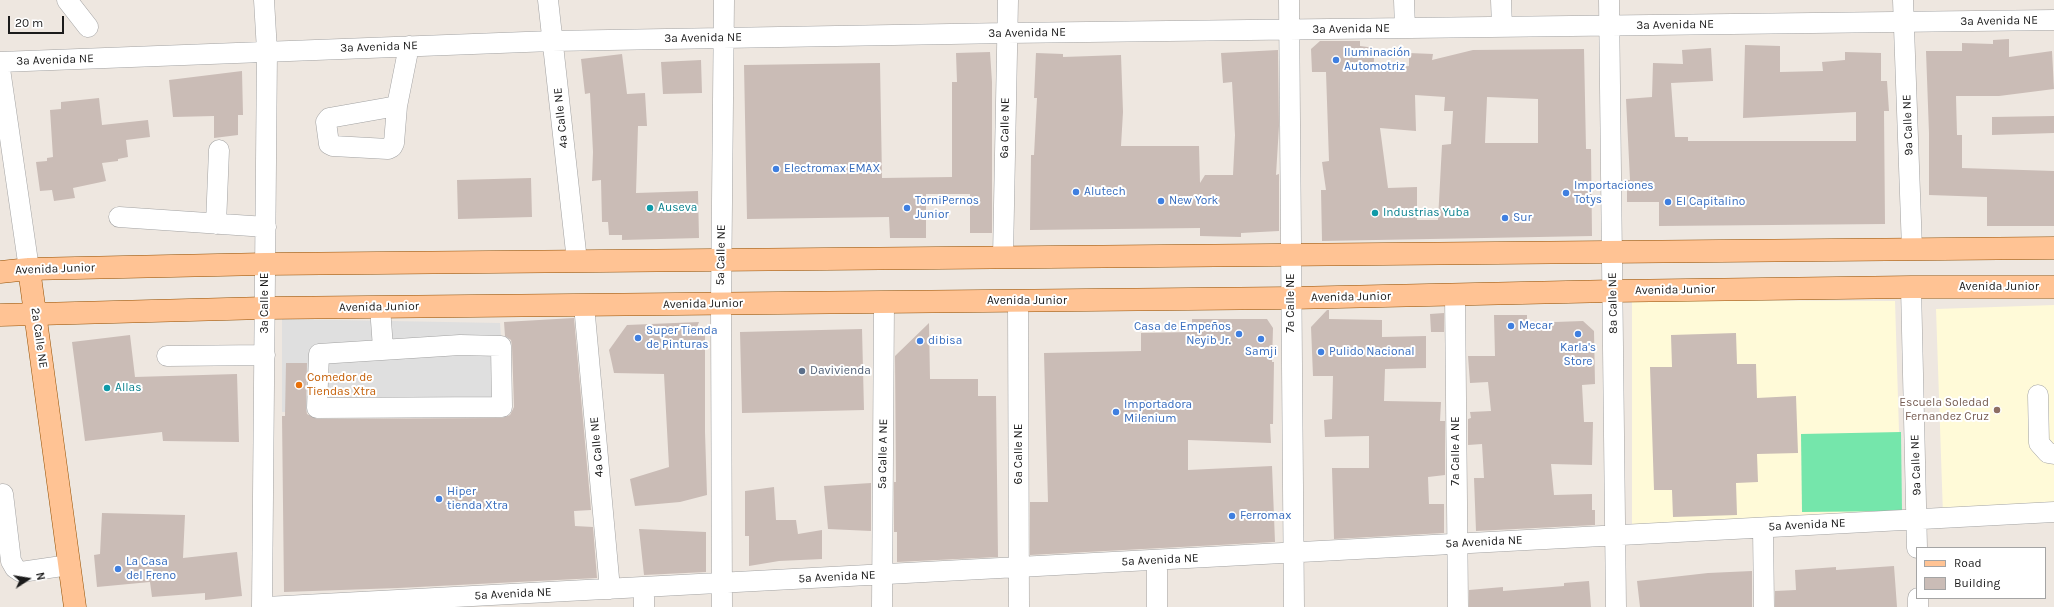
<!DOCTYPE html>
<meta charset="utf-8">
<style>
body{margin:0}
#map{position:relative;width:2054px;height:607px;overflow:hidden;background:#eee7e0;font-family:Karla,sans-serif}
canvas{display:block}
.legend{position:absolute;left:1916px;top:547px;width:130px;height:52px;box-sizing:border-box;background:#fff;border:1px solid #a4a4a4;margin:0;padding:5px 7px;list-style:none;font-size:12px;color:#1b1b1b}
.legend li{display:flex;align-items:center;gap:8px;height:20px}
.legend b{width:20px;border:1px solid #a4a4a4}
.north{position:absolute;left:8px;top:559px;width:40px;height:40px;-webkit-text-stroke:3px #fff;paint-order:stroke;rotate:78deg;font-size:11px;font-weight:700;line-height:16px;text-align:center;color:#1b1b1b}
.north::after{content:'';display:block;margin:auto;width:14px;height:18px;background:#1b1b1b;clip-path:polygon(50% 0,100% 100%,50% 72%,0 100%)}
.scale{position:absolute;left:8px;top:16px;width:56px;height:18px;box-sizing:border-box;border:2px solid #1b1b1b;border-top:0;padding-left:5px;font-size:12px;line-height:14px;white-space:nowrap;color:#1b1b1b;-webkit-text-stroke:3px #fff;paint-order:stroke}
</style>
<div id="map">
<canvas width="2054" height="607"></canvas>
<ul class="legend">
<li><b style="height:5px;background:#ffc394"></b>Road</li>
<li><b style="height:11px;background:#cabcb6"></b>Building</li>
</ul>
<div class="north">N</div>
<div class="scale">20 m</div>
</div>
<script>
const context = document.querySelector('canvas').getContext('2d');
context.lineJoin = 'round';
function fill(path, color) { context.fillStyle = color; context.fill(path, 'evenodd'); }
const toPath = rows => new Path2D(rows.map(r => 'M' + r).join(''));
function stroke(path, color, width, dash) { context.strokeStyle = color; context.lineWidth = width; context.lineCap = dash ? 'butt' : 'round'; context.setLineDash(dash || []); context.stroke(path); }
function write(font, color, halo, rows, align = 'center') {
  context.font = font + ' Karla,sans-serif'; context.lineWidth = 4; context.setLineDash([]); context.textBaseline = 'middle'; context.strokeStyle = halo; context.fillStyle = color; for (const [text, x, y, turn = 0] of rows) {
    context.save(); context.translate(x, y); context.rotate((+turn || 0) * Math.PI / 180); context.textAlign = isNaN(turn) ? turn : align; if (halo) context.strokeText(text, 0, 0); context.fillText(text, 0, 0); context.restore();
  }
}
fill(toPath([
 [1632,300,1895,301,1902,529,1632,534],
 [2054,305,2054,512,1943,515,1936,309]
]), '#fffad8');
fill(toPath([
 [1901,432,1902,511,1802,512,1801,434]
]), '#75e6ab');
fill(toPath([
 [282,319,500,323,506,408,282,412]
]), '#dfdfdf');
fill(toPath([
 [2009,39,2009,57,2052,51,2054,89,1999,96,1956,96,1957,135,1962,135,1962,168,2054,171,2054,226,1987,226,1987,197,1929,195,1929,133,1926,51,1962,51,1962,43,1993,44,1993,40],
 [1320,41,1360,41,1360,46,1375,48,1373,71,1409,66,1409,53,1433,54,1432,60,1473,50,1584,49,1586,149,1591,149,1592,236,1322,241,1321,190,1326,190,1322,162,1329,161,1326,72,1312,72,1311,49],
 [1415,95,1445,97,1444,111,1453,111,1451,144,1442,145,1438,220,1417,220,1417,187,1388,188,1380,128,1416,131],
 [1487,97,1538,99,1538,143,1485,143],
 [1745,45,1780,46,1780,72,1823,71,1822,62,1845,60,1845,52,1881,53,1881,81,1887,81,1889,111,1884,111,1885,224,1659,226,1659,202,1627,202,1627,180,1630,180,1626,99,1652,97,1653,63,1683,64,1682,50,1711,48,1713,81,1671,83,1675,137,1688,137,1688,141,1856,141,1856,112,1743,118],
 [1278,50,1279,126,1276,175,1279,174,1279,231,1241,233,1241,237,1200,236,1200,228,1030,230,1031,155,1034,155,1037,98,1034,98,1036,53,1063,54,1063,57,1121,55,1123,112,1121,146,1199,146,1200,183,1205,175,1233,175,1235,135,1232,82,1223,83,1221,53],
 [990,52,992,82,992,233,970,233,970,194,926,194,926,238,890,238,889,217,747,219,744,65,880,63,882,178,952,177,952,82,957,82,956,53],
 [622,54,627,94,645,93,647,126,638,126,636,193,698,191,699,238,622,240,622,235,609,235,608,222,602,222,601,180,592,181,593,152,590,93,585,94,581,59],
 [701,60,702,93,663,94,661,62],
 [242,71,243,115,238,115,238,135,214,138,214,116,173,117,169,80],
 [99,98,102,125,148,120,150,137,126,140,128,157,118,159,118,161,102,163,106,181,73,188,75,198,54,201,52,190,40,191,36,162,47,161,47,158,53,157,50,110,61,109,61,102],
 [2054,116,2054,133,1992,135,1992,117],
 [531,178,532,217,458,219,457,180],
 [1327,310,1329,310,1329,319,1382,320,1382,337,1426,336,1426,368,1385,369,1384,401,1441,402,1440,421,1445,421,1445,475,1428,477,1429,504,1444,504,1444,533,1334,539,1332,468,1369,468,1369,436,1325,437,1324,420,1332,419,1333,376,1313,376,1311,327],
 [1444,313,1444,332,1431,332,1430,314],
 [1494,315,1527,315,1527,323,1583,321,1594,331,1595,384,1582,385,1584,422,1593,422,1592,465,1551,464,1554,495,1592,494,1592,510,1595,510,1595,525,1476,531,1474,478,1484,478,1482,444,1468,445,1468,419,1471,418,1470,412,1491,411,1488,382,1470,383,1468,356,1495,356],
 [574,318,591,510,574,511,575,526,593,527,597,578,398,588,284,592,282,416,285,416,286,363,307,363,306,408,307,414,317,419,502,418,510,415,514,407,512,346,511,340,505,336,504,322],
 [1192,319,1267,319,1273,328,1272,362,1274,362,1273,424,1270,424,1271,443,1188,440,1188,470,1272,466,1275,542,1030,555,1030,502,1048,502,1044,353,1141,351,1141,333,1192,332],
 [699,322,697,327,705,327,705,432,707,495,680,502,635,506,630,479,669,467,664,374,614,373,609,350,627,325],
 [929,323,930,379,978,379,978,396,996,396,998,557,897,562,897,532,894,532,894,482,896,482,895,356],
 [862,329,864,410,742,413,740,332],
 [1736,333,1737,364,1756,364,1757,398,1796,396,1798,453,1757,454,1758,482,1736,483,1737,515,1673,517,1672,490,1654,490,1650,367,1672,367,1671,335],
 [130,335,135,377,237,374,239,442,163,441,162,432,85,441,72,342],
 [871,483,871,531,828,529,824,486],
 [774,487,776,520,796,520,798,534,822,530,822,559,779,561,749,566,749,536,745,536,745,491],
 [102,513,185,515,183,558,237,552,242,596,205,600,205,593,152,597,150,582,97,587,94,555,100,554],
 [639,529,706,532,706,572,644,575],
 [1894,566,1897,607,1775,607,1775,591,1796,590,1795,570,1836,567,1836,570],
 [1752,571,1752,607,1640,607,1637,581,1708,573],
 [1589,581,1591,607,1469,607,1469,590,1503,587,1503,591,1564,586,1564,583]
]), '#cabcb6');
const minor = toPath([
 [67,0,88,27],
 [548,0,577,261],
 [1289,0,1294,607],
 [1404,0,1405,28],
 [1501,0,1502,27],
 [1609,0,1616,607],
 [1903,0,1912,249],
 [0,62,552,41,1007,33,2054,20],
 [0,69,29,269],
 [397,106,394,143,392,147,388,149,333,146,329,144,326,122,329,118,397,106,409,46],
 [119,217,266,227],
 [216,224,219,150],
 [1003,257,1008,0],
 [1911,287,1917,548],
 [1455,294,1458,607],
 [1018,301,1019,607],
 [584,305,610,589],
 [380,307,383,348],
 [460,345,501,346,502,407,317,408,319,354,460,345],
 [167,356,265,355],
 [2038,395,2039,443,2048,453,2054,454],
 [3,494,11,561,15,568,21,572,69,565],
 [1763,528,1764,607],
 [1157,560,1157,607],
 [1918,598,1918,607],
 [262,607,267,51,264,0],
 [266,607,2054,512],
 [644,607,644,587],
 [722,607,721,303,724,0],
 [882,607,884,302]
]);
const major = toPath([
 [29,269,75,607],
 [0,272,29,269,265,264,2054,248],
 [0,315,265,308,1291,298,1613,291,1911,287,2054,287]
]);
stroke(minor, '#a2a2a2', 21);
stroke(major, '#934f00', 23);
stroke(minor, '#fff', 20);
stroke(major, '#ffc394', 22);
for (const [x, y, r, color] of [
 [1336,60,4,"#3f7fe0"],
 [776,169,4,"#3f7fe0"],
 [1076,192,4,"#3f7fe0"],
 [1566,193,4,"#3f7fe0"],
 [1161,201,4,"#3f7fe0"],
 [1668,202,4,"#3f7fe0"],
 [650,208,4,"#0f9aa8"],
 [907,208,4,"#3f7fe0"],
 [1375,213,4,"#0f9aa8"],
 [1505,218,4,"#3f7fe0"],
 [1511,326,4,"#3f7fe0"],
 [1239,334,4,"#3f7fe0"],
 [1578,334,4,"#3f7fe0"],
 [638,338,4,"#3f7fe0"],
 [1261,339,4,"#3f7fe0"],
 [920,341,4,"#3f7fe0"],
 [1321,352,4,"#3f7fe0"],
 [802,371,4,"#5c6f8a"],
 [299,385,4,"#e8710a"],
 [107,388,4,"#0f9aa8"],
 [1997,410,4,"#8d6e63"],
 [1116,412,4,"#3f7fe0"],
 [439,499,4,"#3f7fe0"],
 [1232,516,4,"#3f7fe0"],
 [118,569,4,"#3f7fe0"]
]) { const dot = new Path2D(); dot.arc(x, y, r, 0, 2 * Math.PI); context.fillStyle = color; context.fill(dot); stroke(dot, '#fff', 1.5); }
write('12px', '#1b1b1b', '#fff', [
 ["3a Avenida NE",1999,21,-1],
 ["3a Avenida NE",1675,25,-1],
 ["3a Avenida NE",1351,29,-1],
 ["3a Avenida NE",1027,33,-1],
 ["3a Avenida NE",703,38,-1],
 ["3a Avenida NE",379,47,-2],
 ["3a Avenida NE",55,60,-2],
 ["4a Calle NE",561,118,-96],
 ["9a Calle NE",1908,125,-92],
 ["6a Calle NE",1005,128,-89],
 ["5a Calle NE",721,255,-89],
 ["Avenida Junior",55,269,-2],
 ["Avenida Junior",1999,287],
 ["Avenida Junior",1675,290,-1],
 ["Avenida Junior",1351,297,-1],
 ["Avenida Junior",1027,301],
 ["3a Calle NE",265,303,-90],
 ["7a Calle NE",1291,303,-90],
 ["8a Calle NE",1613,303,-91],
 ["Avenida Junior",703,304,-1],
 ["Avenida Junior",379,307,-1],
 ["2a Calle NE",39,338,82],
 ["4a Calle NE",597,447,-95],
 ["7a Calle A NE",1456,451,-90],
 ["5a Calle A NE",883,454,-89],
 ["6a Calle NE",1019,454,-90],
 ["9a Calle NE",1916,465,-92],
 ["5a Avenida NE",1807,525,-3],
 ["5a Avenida NE",1484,542,-3],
 ["5a Avenida NE",1160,560,-3],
 ["5a Avenida NE",837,577,-3],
 ["5a Avenida NE",513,594,-3]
]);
write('12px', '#366cbe', '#fff', [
 ["Iluminación",1344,53],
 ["Automotriz",1344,67],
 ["Electromax EMAX",784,169],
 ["Importaciones",1574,186],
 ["Totys",1574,200],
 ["Alutech",1084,192],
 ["TorniPernos",915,201],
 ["Junior",915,215],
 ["New York",1169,201],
 ["El Capitalino",1676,202],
 ["Sur",1513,218],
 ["Mecar",1519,326],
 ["Casa de Empeños",1231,327,"right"],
 ["Neyib Jr.",1231,341,"right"],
 ["Super Tienda",646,331],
 ["de Pinturas",646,345],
 ["dibisa",928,341],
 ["Karla's",1578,348,"center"],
 ["Store",1578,362,"center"],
 ["Samji",1261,352,"center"],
 ["Pulido Nacional",1329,352],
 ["Importadora",1124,405],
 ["Milenium",1124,419],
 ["Hiper",447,492],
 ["tienda Xtra",447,506],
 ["Ferromax",1240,516],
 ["La Casa",126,562],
 ["del Freno",126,576]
], 'left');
write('12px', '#0d838f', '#fff', [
 ["Auseva",658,208],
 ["Industrias Yuba",1383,213],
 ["Allas",115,388]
], 'left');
write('12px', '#4e5e75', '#fff', [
 ["Davivienda",810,371]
], 'left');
write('12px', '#c56008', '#fff', [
 ["Comedor de",307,378],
 ["Tiendas Xtra",307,392]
], 'left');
write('12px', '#785e54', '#fff', [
 ["Escuela Soledad",1989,403],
 ["Fernandez Cruz",1989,417]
], 'right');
</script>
